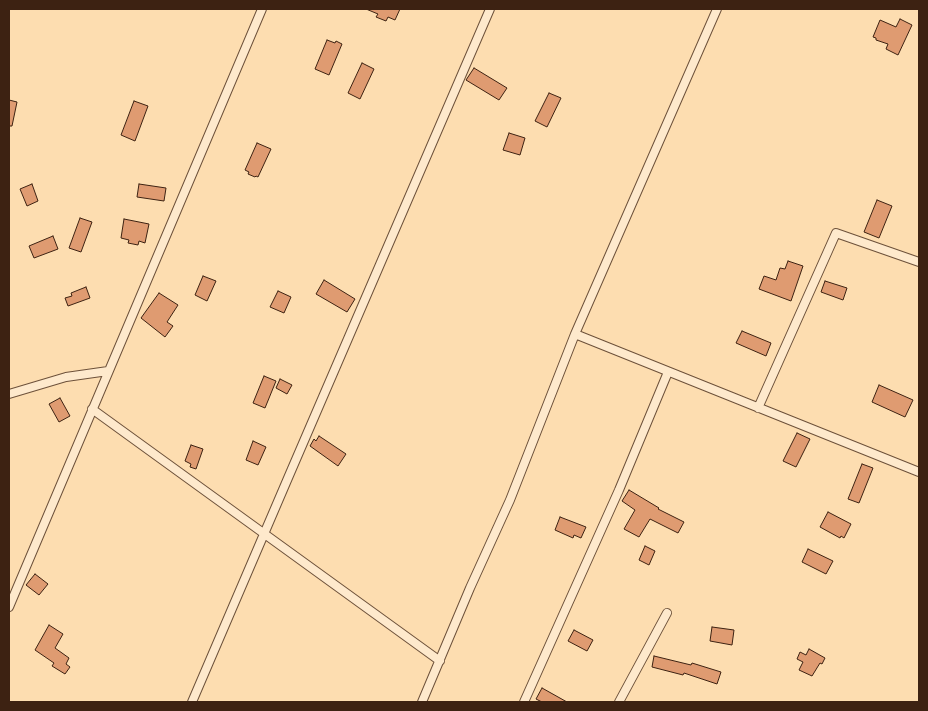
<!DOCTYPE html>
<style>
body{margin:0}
#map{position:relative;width:928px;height:711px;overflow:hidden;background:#fdddb0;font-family:"Old Standard TT",serif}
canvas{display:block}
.frame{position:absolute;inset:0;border:10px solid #3d2212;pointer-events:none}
</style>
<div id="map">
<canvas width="928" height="711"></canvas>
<div class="frame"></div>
</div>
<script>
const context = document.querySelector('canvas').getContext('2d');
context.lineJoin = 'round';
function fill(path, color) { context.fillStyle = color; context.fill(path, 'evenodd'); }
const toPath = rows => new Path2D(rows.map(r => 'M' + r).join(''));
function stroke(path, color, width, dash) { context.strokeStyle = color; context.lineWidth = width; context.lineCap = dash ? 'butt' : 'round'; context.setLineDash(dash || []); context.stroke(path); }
const building = toPath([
 [366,9,400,9,395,20,388,17,386,21,376,17,378,14,366,9],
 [900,19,912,25,898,55,886,49,888,44,876,40,876,38,873,37,880,20,896,27,900,19],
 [327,40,335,43,336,41,342,44,329,75,315,69,327,40],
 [362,63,374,69,360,99,348,93,362,63],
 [474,68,507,88,499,100,466,80,474,68],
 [549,93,561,98,547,127,535,121,549,93],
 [9,100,17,102,12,126,9,126,9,100],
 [134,101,148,106,135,141,121,135,134,101],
 [509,133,525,138,520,155,503,150,509,133],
 [257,143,271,149,258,177,256,176,255,177,248,174,249,172,245,170,257,143],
 [32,184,38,201,27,206,20,189,32,184],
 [139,184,166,188,164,201,137,197,139,184],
 [877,200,892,206,879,238,864,232,877,200],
 [80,218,92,222,81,252,69,248,80,218],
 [124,219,149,224,145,243,139,241,138,245,128,243,129,240,121,238,124,219],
 [53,236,58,249,34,258,29,246,53,236],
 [788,261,803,266,791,301,759,289,764,276,776,280,780,268,785,269,788,261],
 [203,276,216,281,207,301,195,295,203,276],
 [324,280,355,299,347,312,316,294,324,280],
 [825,281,847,288,843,300,821,292,825,281],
 [86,287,90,298,68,306,65,298,72,296,71,293,86,287],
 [278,291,291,297,284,313,270,307,278,291],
 [159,293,178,305,167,322,173,326,165,337,141,318,159,293],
 [742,331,771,343,766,356,736,343,742,331],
 [264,376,276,381,265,408,253,403,264,376],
 [280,379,292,385,287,394,276,388,280,379],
 [879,385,913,400,905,417,872,402,879,385],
 [60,398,70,416,59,422,49,404,60,398],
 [797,433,810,439,796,467,783,461,797,433],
 [319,436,346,454,338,466,310,446,314,439,316,441,319,436],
 [253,441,266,447,258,465,246,460,253,441],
 [191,445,203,449,196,469,190,467,191,464,185,461,191,445],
 [862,464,873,468,859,503,848,499,862,464],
 [629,490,659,508,658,509,684,522,678,533,650,519,639,537,624,529,635,510,622,501,629,490],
 [828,512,851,524,844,538,841,536,840,538,820,527,828,512],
 [560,517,586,527,581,538,574,535,573,538,555,530,560,517],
 [645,546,655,551,649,565,639,560,645,546],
 [808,549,833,561,826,574,802,562,808,549],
 [35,574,48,584,39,595,26,585,35,574],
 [49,625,63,634,55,648,69,658,66,664,70,667,65,674,52,666,54,663,35,650,49,625],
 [712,627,734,630,732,645,710,641,712,627],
 [574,630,593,640,587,651,568,641,574,630],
 [809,649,825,658,822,664,820,663,812,676,799,670,803,662,797,659,800,652,806,655,809,649],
 [654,656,691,665,692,663,721,672,717,684,684,673,683,675,652,667,654,656],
 [542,688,567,702,542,702,536,699,542,688]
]);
fill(building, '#df9b71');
stroke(building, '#3d2212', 1);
const street = toPath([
 [575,334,919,472],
 [9,394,66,377,108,371],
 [758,408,836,233,919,262],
 [92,409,440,661],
 [9,607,262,9],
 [192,702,288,478,490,9],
 [422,702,470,588,510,500,575,334,717,9],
 [524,702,619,490,668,372],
 [619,702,667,613]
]);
stroke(street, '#6d513a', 10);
stroke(street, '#fee9cc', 8);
</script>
